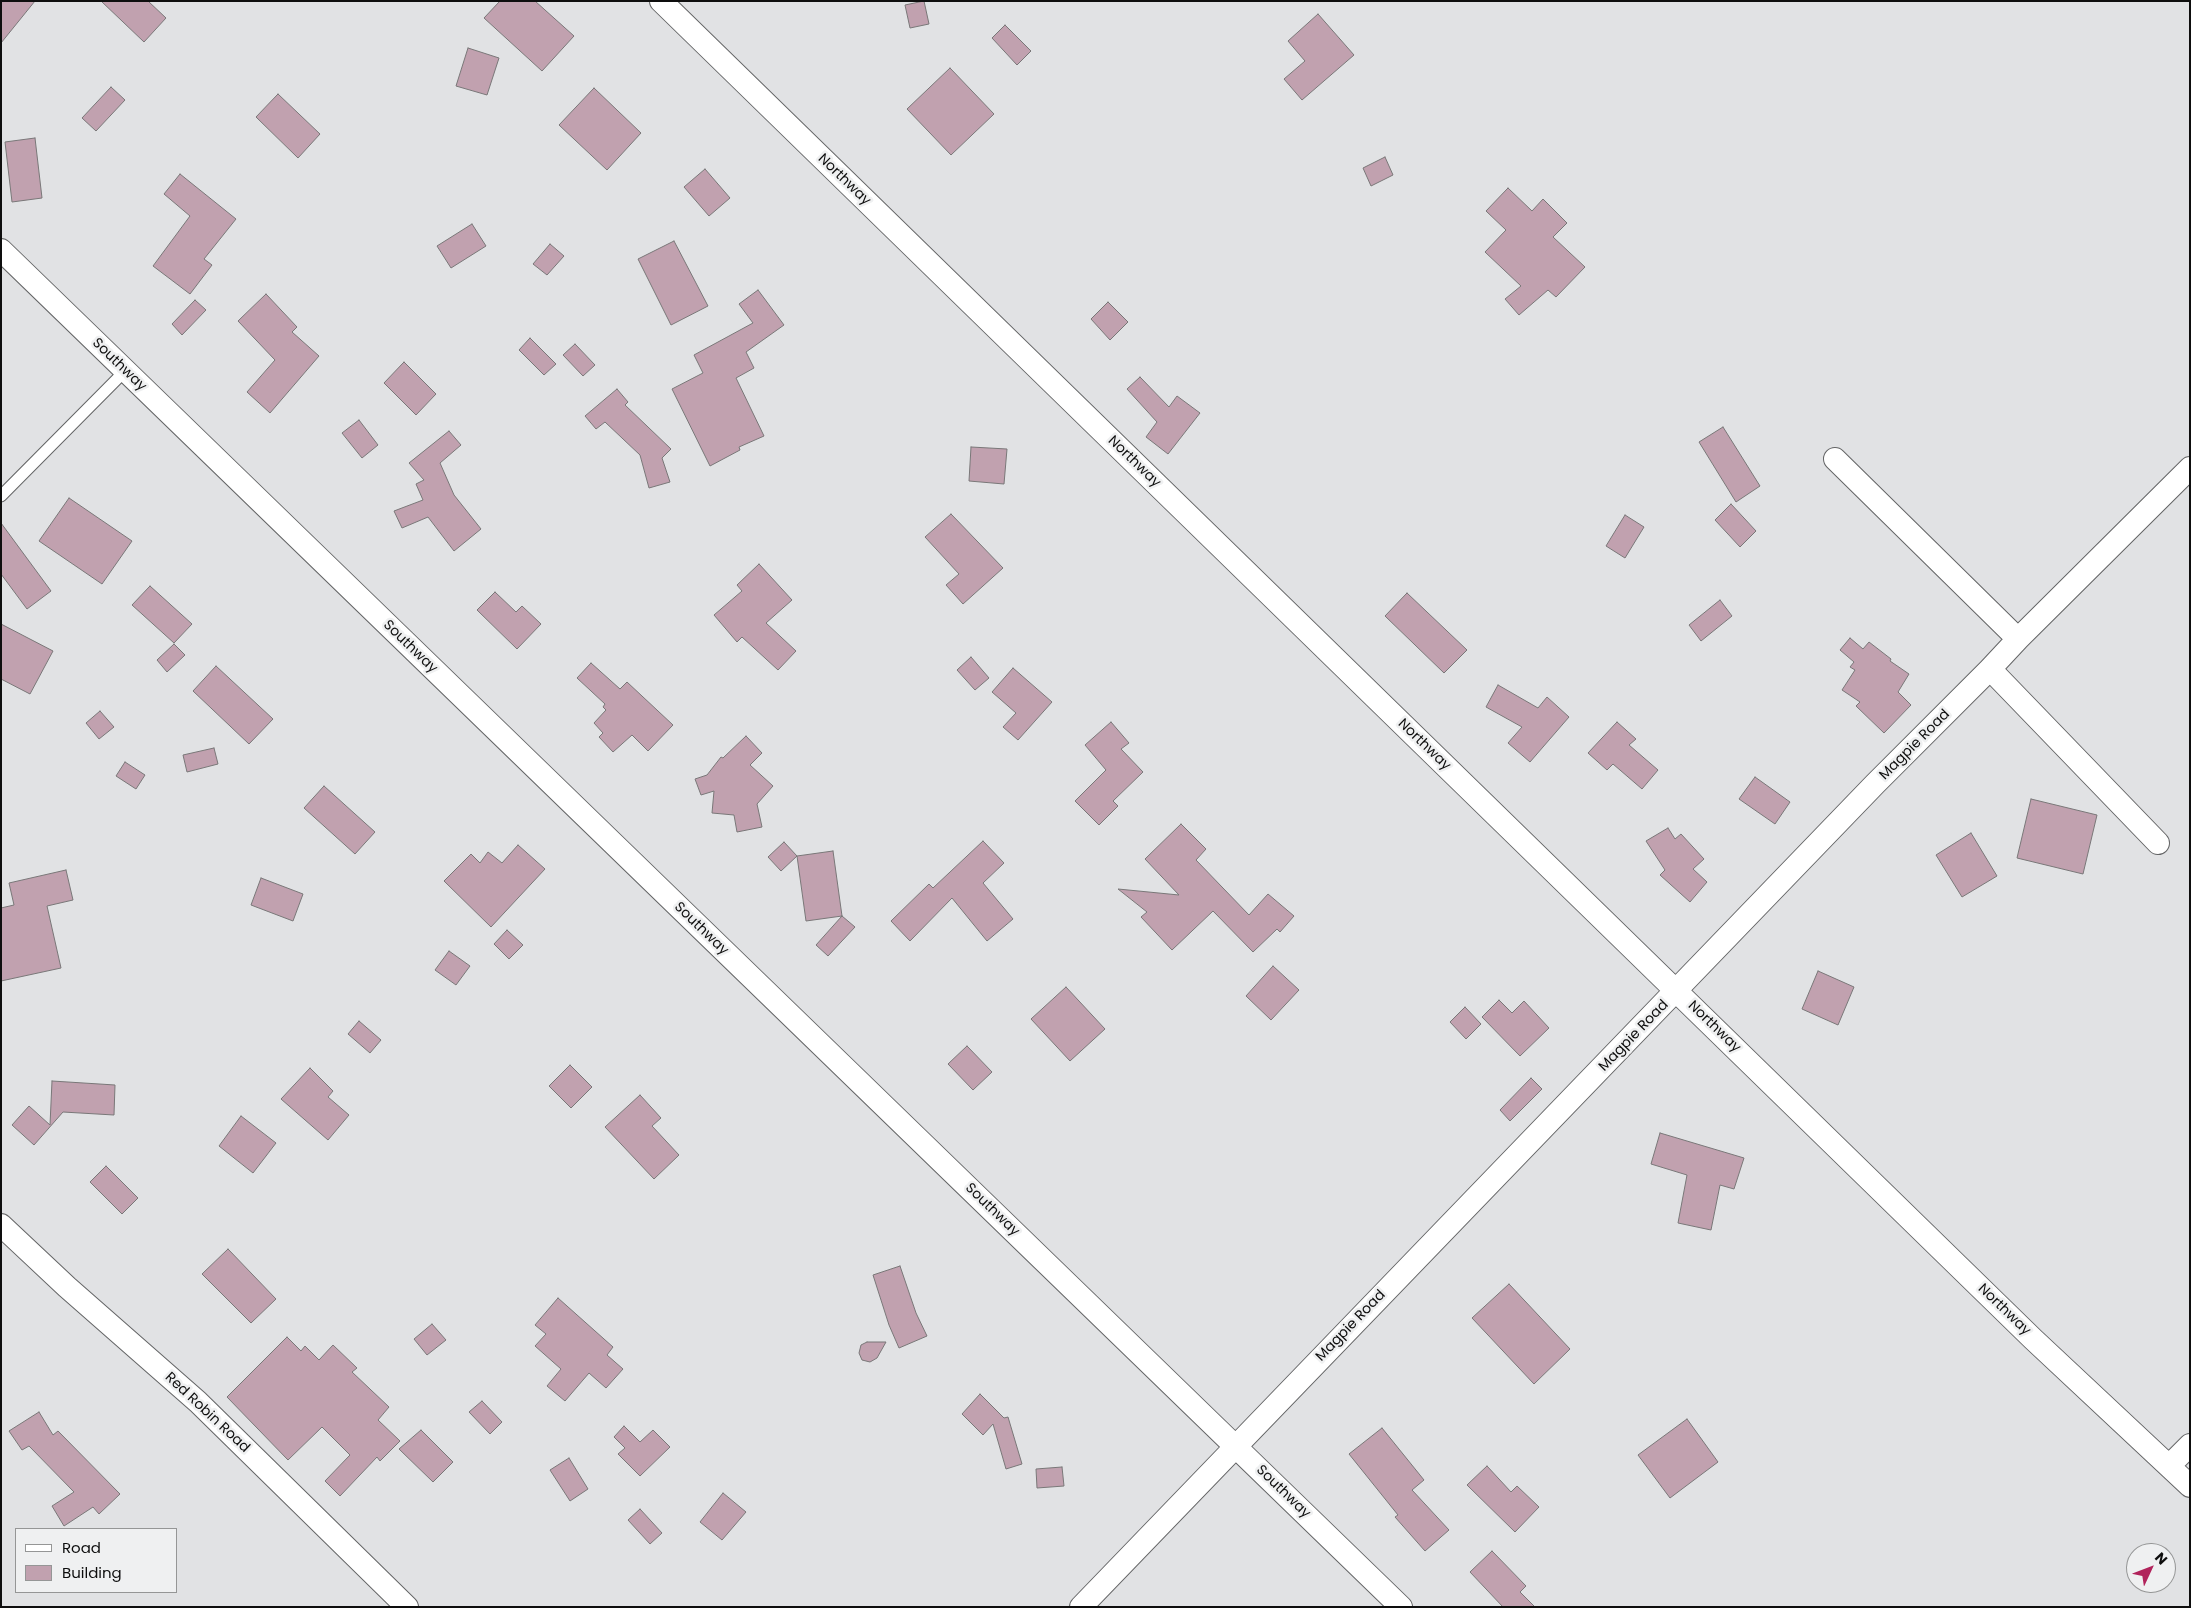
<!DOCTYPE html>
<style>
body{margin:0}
#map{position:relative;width:2191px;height:1608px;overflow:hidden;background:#e1e2e4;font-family:Poppins,sans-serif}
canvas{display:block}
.frame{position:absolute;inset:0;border:2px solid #0e0e0e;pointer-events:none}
.legend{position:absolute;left:15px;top:1528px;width:162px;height:65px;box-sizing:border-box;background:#eff0f1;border:1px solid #959696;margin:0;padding:6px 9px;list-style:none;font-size:15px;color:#0e0e0e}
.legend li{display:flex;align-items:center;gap:10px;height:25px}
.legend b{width:25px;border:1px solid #959696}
.north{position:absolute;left:2126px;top:1543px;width:50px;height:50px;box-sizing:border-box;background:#eff0f1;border:1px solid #959696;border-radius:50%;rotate:47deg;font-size:14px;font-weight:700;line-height:20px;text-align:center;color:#0e0e0e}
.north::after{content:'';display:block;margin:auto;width:18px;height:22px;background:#b1235b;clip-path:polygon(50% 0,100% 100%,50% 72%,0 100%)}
</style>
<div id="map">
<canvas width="2191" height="1608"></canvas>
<div class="frame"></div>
<ul class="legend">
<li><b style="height:6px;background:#fff"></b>Road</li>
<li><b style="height:14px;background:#c1a1af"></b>Building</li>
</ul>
<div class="north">N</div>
</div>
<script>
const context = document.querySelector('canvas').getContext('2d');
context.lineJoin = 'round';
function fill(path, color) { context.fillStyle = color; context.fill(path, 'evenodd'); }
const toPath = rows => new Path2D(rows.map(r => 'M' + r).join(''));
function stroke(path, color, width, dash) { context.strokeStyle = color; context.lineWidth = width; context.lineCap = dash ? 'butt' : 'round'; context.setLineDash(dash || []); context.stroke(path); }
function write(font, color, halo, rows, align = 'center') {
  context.font = font + ' Poppins,sans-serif'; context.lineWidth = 5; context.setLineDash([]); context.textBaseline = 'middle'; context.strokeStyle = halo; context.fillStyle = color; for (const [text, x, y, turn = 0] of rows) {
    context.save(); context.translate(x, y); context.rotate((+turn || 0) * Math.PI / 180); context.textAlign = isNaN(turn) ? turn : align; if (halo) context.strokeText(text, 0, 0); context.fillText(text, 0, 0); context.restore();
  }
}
const building = toPath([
 [1,1,35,1,1,43,1,1],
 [101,1,148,1,166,18,144,42,101,1],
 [500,1,535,1,574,36,542,71,484,18,500,1],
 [924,1,929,24,910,28,905,5,924,1],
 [1318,14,1354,55,1302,100,1284,79,1305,61,1288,41,1318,14],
 [1005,25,1031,51,1017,65,992,38,1005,25],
 [468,48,499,58,487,95,456,86,468,48],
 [950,68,994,114,951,155,907,109,950,68],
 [111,87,125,100,96,131,82,118,111,87],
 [594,88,641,133,607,170,559,125,594,88],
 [278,94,320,134,298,158,256,117,278,94],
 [35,138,42,198,12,202,5,142,35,138],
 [1385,157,1393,175,1371,186,1363,168,1385,157],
 [705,169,730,198,709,216,684,187,705,169],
 [180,174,236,219,204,259,212,265,190,294,153,266,190,216,164,194,180,174],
 [1508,188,1532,211,1543,199,1567,223,1553,237,1585,267,1556,297,1548,290,1519,315,1505,299,1521,286,1485,252,1506,230,1486,211,1508,188],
 [472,224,486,246,451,268,437,246,472,224],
 [674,241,708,306,671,325,638,259,674,241],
 [550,244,564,256,547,275,533,264,550,244],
 [758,290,784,325,746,352,754,368,736,378,764,436,739,447,740,450,710,466,672,389,703,373,694,355,753,323,739,304,758,290],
 [266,294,297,327,292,332,319,356,270,413,247,392,275,360,238,321,266,294],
 [195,300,206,310,182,335,172,324,195,300],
 [1108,302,1128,322,1110,340,1091,319,1108,302],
 [530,338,556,364,544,375,519,350,530,338],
 [575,344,595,365,583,376,563,355,575,344],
 [404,362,436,394,416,415,384,383,404,362],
 [1140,377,1169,407,1177,396,1200,413,1168,454,1146,437,1157,422,1127,389,1140,377],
 [617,389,628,402,625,405,671,449,662,458,670,482,649,488,640,455,605,422,596,429,585,416,617,389],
 [359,420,378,445,362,458,342,433,359,420],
 [1723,427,1760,486,1736,502,1699,442,1723,427],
 [449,431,461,445,440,463,454,495,481,529,454,551,428,517,402,528,394,511,423,500,416,484,424,480,409,463,449,431],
 [971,447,1007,449,1004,484,969,481,971,447],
 [69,498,132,541,102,584,39,541,69,498],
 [1731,504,1756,531,1740,547,1715,520,1731,504],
 [951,514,1003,568,963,604,946,585,959,574,925,537,951,514],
 [1625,515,1644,527,1625,558,1606,546,1625,515],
 [1,523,51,591,27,609,1,574,1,523],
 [759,564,792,600,766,623,796,651,778,670,742,637,737,642,714,615,742,591,737,585,759,564],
 [150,586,192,624,174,643,132,605,150,586],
 [495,592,516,612,522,606,541,624,517,649,477,610,495,592],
 [1407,593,1467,650,1444,673,1385,616,1407,593],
 [1720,600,1732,616,1701,641,1689,625,1720,600],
 [1,624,53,651,30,694,1,679,1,624],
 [1850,638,1863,649,1869,642,1891,659,1890,661,1909,674,1898,692,1911,705,1884,733,1856,706,1860,702,1842,690,1855,670,1850,667,1854,662,1840,650,1850,638],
 [174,644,185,655,167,672,157,660,174,644],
 [971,657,989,678,975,690,957,670,971,657],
 [591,663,620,689,627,682,673,725,648,751,632,735,613,752,599,737,603,733,594,723,606,710,603,707,605,704,577,678,591,663],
 [216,666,273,719,249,744,193,691,216,666],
 [1013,668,1052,702,1018,740,1003,727,1016,713,992,692,1013,668],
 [1498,685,1538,708,1547,697,1569,717,1530,762,1508,743,1522,727,1486,707,1498,685],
 [100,711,114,727,99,739,86,723,100,711],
 [1111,722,1129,743,1121,749,1143,772,1113,801,1118,806,1099,825,1075,801,1106,770,1085,745,1111,722],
 [1617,722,1636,739,1629,745,1658,770,1642,789,1613,764,1607,770,1588,753,1617,722],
 [746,736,762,753,750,765,773,786,757,804,762,827,737,832,734,815,712,813,714,791,701,795,695,779,707,775,721,757,723,758,746,736],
 [214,748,218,764,187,772,183,755,214,748],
 [125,762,145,775,136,789,116,776,125,762],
 [1755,777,1790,802,1775,824,1739,799,1755,777],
 [324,786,375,832,355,854,304,808,324,786],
 [2031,799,2097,815,2083,874,2017,858,2031,799],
 [1181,824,1206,849,1196,860,1249,915,1268,894,1294,916,1280,932,1277,929,1253,952,1213,911,1172,950,1141,917,1147,912,1118,889,1179,895,1145,859,1181,824],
 [1668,828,1675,839,1681,834,1704,859,1693,869,1707,882,1690,902,1660,875,1665,870,1646,841,1668,828],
 [1971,833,1997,876,1962,897,1936,855,1971,833],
 [983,841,1004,863,983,883,1013,919,987,941,952,898,910,941,891,921,929,884,933,888,983,841],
 [784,842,797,856,781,871,768,857,784,842],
 [518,845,545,869,491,927,444,881,471,854,480,863,488,852,502,863,518,845],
 [833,851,842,916,806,921,797,856,833,851],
 [66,870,73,900,47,906,61,968,1,981,1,908,14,905,9,883,66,870],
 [261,878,303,894,293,921,251,905,261,878],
 [842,916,855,927,828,956,816,945,842,916],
 [507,930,523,945,509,959,494,944,507,930],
 [449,951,470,966,456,985,435,970,449,951],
 [1273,966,1299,990,1271,1020,1246,996,1273,966],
 [1818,971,1854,987,1838,1025,1802,1009,1818,971],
 [1066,987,1105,1029,1070,1061,1031,1019,1066,987],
 [1499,1000,1512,1013,1524,1001,1549,1028,1520,1056,1482,1017,1499,1000],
 [1465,1007,1481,1024,1466,1039,1450,1022,1465,1007],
 [359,1021,381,1040,370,1053,348,1034,359,1021],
 [967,1046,992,1072,973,1090,948,1064,967,1046],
 [570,1065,592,1087,571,1108,549,1086,570,1065],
 [310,1068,333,1091,328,1097,349,1115,328,1140,281,1099,310,1068],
 [1531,1078,1542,1089,1510,1121,1500,1110,1531,1078],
 [52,1081,115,1085,114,1115,63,1112,34,1145,12,1125,29,1106,50,1125,52,1081],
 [640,1095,661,1118,652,1126,679,1155,654,1179,605,1127,640,1095],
 [241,1116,276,1143,253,1173,219,1146,241,1116],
 [1660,1133,1744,1158,1734,1189,1720,1185,1711,1230,1678,1223,1687,1175,1651,1164,1660,1133],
 [106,1166,138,1198,122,1214,90,1182,106,1166],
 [228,1249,276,1299,251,1323,202,1274,228,1249],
 [900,1266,916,1313,927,1336,899,1348,889,1325,873,1275,900,1266],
 [1509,1284,1570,1349,1534,1384,1472,1318,1509,1284],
 [558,1298,613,1347,607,1355,623,1369,606,1388,589,1373,565,1401,547,1386,561,1369,535,1346,546,1334,535,1325,558,1298],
 [432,1324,446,1340,427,1355,414,1339,432,1324],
 [287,1337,301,1351,305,1346,319,1360,333,1345,357,1368,352,1372,389,1407,378,1420,400,1441,380,1461,377,1457,340,1496,325,1481,350,1455,322,1427,288,1460,227,1397,287,1337],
 [867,1342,886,1342,877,1358,870,1362,862,1360,859,1353,861,1345,867,1342],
 [980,1394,1004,1418,1008,1417,1022,1464,1006,1469,993,1424,983,1435,962,1414,980,1394],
 [482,1401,502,1422,490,1434,469,1412,482,1401],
 [39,1412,53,1435,58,1431,120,1494,99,1514,93,1507,64,1526,52,1506,74,1492,29,1446,22,1450,9,1431,39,1412],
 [1687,1419,1718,1462,1670,1498,1638,1455,1687,1419],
 [624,1426,640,1442,653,1430,670,1447,640,1476,618,1454,625,1448,614,1437,624,1426],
 [1382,1428,1424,1480,1412,1490,1449,1530,1425,1551,1395,1517,1398,1515,1349,1454,1382,1428],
 [421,1430,453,1462,433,1482,399,1449,421,1430],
 [569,1458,588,1489,570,1501,550,1470,569,1458],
 [1487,1466,1511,1492,1517,1486,1539,1507,1515,1532,1467,1485,1487,1466],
 [1062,1467,1064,1486,1037,1488,1036,1469,1062,1467],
 [723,1493,746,1512,722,1540,700,1522,723,1493],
 [640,1509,662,1533,650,1544,628,1520,640,1509],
 [1492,1551,1526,1586,1520,1592,1535,1607,1503,1607,1470,1572,1492,1551]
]);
fill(building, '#c1a1af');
stroke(building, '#797778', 1);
const service = toPath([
 [1,496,125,371]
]);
const minor = toPath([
 [661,1,2033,1339,2190,1486],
 [1,250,1401,1607],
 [1835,459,2018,639],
 [1990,669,2158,843],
 [1,1225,67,1287,198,1402,407,1607],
 [2169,1466,2190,1445],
 [1081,1607,1875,784,1990,669,2018,639,2190,468]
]);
stroke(service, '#636465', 13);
stroke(minor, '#636465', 24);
stroke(service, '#fff', 11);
stroke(minor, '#fff', 22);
write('14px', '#0e0e0e', '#eff0f1', [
 ["Northway",844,180,44],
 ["Southway",119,365,44],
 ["Northway",1134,462,44],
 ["Southway",410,647,44],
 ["Northway",1424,745,44],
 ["Magpie Road",1915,745,-45],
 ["Southway",701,929,44],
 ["Northway",1714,1027,44],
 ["Magpie Road",1634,1036,-46],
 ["Southway",992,1210,44],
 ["Northway",2004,1310,44],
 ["Magpie Road",1351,1326,-46],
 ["Red Robin Road",207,1413,43],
 ["Southway",1283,1492,44]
]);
</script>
